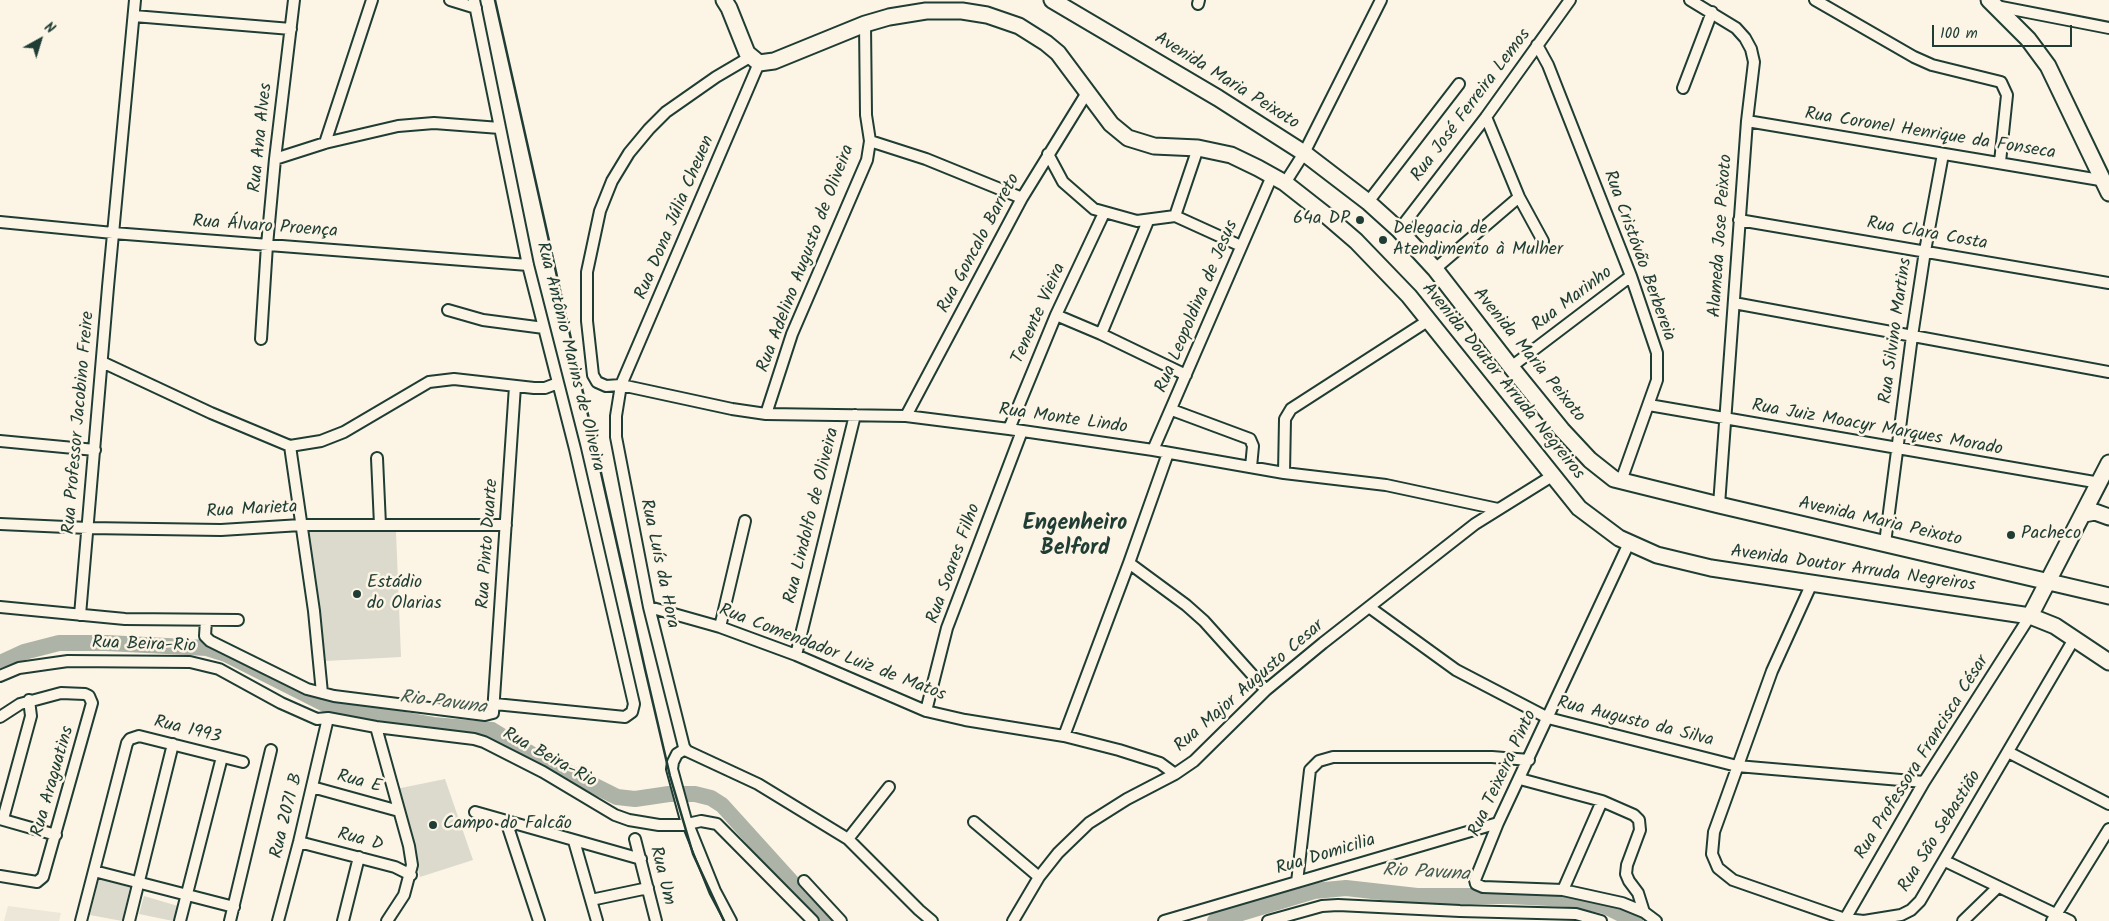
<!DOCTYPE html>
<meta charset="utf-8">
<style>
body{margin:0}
#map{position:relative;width:2109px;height:921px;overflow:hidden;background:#fcf5e5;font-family:Kalam,sans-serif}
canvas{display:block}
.north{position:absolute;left:15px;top:15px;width:50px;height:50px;-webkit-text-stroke:4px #fcf5e5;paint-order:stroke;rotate:39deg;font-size:14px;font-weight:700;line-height:20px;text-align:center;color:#1f3d34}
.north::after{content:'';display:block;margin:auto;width:18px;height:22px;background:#1f3d34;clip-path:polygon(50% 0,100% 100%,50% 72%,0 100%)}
.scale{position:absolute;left:1932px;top:25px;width:140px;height:22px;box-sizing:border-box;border:2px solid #1f3d34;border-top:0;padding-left:6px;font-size:15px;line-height:18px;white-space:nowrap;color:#1f3d34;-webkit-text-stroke:4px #fcf5e5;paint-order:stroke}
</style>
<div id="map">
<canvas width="2109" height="921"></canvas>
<div class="north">N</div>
<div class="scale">100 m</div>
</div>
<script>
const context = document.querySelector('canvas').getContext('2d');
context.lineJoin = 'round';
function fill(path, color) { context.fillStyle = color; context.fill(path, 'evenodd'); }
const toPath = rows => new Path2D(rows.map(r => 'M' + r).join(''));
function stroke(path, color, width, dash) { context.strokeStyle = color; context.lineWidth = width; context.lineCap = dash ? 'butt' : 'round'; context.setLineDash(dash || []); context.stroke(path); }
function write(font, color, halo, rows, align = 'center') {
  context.font = font + ' Kalam,sans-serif'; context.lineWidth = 5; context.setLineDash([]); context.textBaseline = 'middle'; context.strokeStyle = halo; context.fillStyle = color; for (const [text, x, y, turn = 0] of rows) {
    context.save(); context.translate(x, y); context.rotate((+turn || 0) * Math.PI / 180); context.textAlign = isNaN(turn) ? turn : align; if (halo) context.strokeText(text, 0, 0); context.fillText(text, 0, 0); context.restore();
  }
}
fill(toPath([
 [8,906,61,913,59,921,4,921]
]), '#ece7d8');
fill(toPath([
 [306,530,396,531,401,657,326,661],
 [445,779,473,860,420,877,396,789],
 [99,879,130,887,122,921,90,915],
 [144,896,178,906,173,921,139,914]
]), '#dcdacc');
stroke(toPath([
 [0,663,24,652,59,643,106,643,207,648,226,654,331,707,433,725,492,730,533,755,617,797,635,799,669,794,695,794,711,798,722,805,827,921],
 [1215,921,1314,891,1346,888,1417,896,1509,896,1569,899,1605,906,1635,921]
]), '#aeb3a7', 16);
const street = toPath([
 [450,0,476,8],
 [474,0,528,265,575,449,634,704,632,712,625,717,495,704],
 [1690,0,1736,28,1745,38,1751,49,1754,62,1747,121,1719,505],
 [1815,0,1914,57,1932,65,2001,82,2007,95,2000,162],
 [1198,4,1199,0],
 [1996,6,2109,28],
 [134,16,291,29],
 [1537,45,1548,65,1631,276,1657,353,1657,380,1621,481],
 [750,57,716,77,666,112,649,129,629,153,612,181,600,211,587,272,587,321,593,375,597,382,606,386,621,385,732,409,766,414,906,416,1009,429,1153,450,1284,473,1386,485,1498,509],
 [759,63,621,385,616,416,616,437,649,607,684,747,687,751,758,784,848,839,919,910,932,921],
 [1683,88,1712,12],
 [1486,117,1519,197,1543,241],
 [1747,121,2106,181],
 [870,141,926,159,1022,198],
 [325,143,372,0],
 [1048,154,1063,182,1094,209,1137,221,1175,216,1241,246],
 [275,159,325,143,398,126,434,123,500,128],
 [1285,183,1304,153,1381,0],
 [1368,202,1459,84],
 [1175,216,1198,148],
 [1739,220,2109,283],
 [0,222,113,233,528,265],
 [1399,230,1486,117,1570,0],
 [1435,269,1519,197],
 [1734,303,2109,372],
 [448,310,483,320,544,328],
 [1056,315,1101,334,1186,375],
 [1101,334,1148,221],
 [261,339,267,245,275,159,294,0],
 [102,362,211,413,290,446,321,441,344,432,429,382,454,379,534,388,545,388,558,383],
 [1511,367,1631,276],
 [1649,405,2100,483],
 [1172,410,1250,439,1253,446,1251,467],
 [766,414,792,334,867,160,870,141,866,115,865,24],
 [906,416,1022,198,1088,91],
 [1009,429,1056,315,1104,213],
 [0,441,95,450],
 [290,446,314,611,322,693],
 [1153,450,1272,176],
 [377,458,380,525],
 [1284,473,1285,419,1291,409,1429,320],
 [0,524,88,528,221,530,301,525,506,525],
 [1629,543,1498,823,1475,880,1476,884,1483,887,1563,890,1622,903,1644,912],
 [1885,543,1912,336,1925,251,1943,154],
 [1129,563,1186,605,1204,621,1266,690],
 [1812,583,1772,671,1714,832,1712,854,1718,868,1733,880,1845,919,1864,921,1901,915,1911,910,1920,901,2074,639],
 [0,607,125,619,238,620],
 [649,607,720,627,796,655,926,711,965,720,1064,736,1119,750,1160,763,1175,774],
 [1369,607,1456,670,1548,718,1737,766,1924,782],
 [80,615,108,287,135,0],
 [206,620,205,636,210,641,307,689,334,696,485,715,493,713,515,386],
 [720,627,745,521],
 [796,655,855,415],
 [0,676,19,668,68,661,190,662,219,669,281,703,317,719,328,718,376,727,474,739,484,742,543,772,615,815,629,820,659,825,683,825,701,821,717,824,813,921],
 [926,711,947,628,1022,431],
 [0,717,20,704,61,693,85,694,89,696,92,703,43,877,37,882,0,876],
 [376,727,409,846,412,865,404,895,387,921],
 [1064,736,1129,563,1168,453],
 [685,749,677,754,673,762,672,769,687,824],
 [2008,752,2109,804],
 [1520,779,1602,801,1634,815,1639,820,1640,830,1627,865,1626,874,1629,881,1638,893,1644,912,1656,921],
 [312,787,399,811],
 [475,812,641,859],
 [0,819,56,835],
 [3,819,31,716,29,700],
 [506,821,539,921],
 [974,822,1039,877],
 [688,824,715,891,731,921],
 [635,839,656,921],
 [848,839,889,787],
 [574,841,597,921],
 [299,842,395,867,411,875],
 [1945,861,2070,921],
 [94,871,234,907],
 [804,881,841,921],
 [1297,882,1310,770,1319,761,1333,757,1492,757,1529,760],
 [1563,890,1602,801],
 [591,900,648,888],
 [1845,919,1924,782,2030,616],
 [81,921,127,743,130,739,139,736,243,762],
 [129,921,173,744],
 [180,921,222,757],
 [230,921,271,750],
 [278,921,299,842,328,718],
 [343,921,359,857],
 [1013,921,1039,877,1058,853,1089,823,1127,799,1175,774,1194,761,1266,690,1323,643,1475,524,1552,476],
 [1164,921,1498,823],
 [1268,921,1322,906,1338,905,1460,911,1576,914,1601,921],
 [1963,921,1998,887],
 [2052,921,2109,829]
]);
const secondary = toPath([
 [724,0,729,8,747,53,759,63,774,61,865,24,889,17,926,11,962,11,987,15,1019,26,1046,43,1058,53,1111,124,1128,138,1154,146,1198,148,1231,155,1258,168,1285,183,1327,216,1356,241,1409,296,1579,508,1619,538,1657,555,1711,568,2030,616,2055,626,2109,662],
 [1052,0,1218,98,1304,153,1368,202,1399,230,1435,269,1511,367,1562,430,1590,460,1614,479,1719,505,2109,596],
 [1989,0,2028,39,2048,66,2109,193],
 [2084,514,2095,512,2109,517],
 [2030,616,2109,463]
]);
stroke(street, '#1f3d34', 14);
stroke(secondary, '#1f3d34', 19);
stroke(street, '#fcf5e5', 10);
stroke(secondary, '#fcf5e5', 15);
stroke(toPath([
 [495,0,645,669,670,776,693,854,724,921]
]), '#1f3d34', 2.5);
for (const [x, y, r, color] of [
 [1360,220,5,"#1f3d34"],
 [1383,240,5,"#1f3d34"],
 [2011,535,5,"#1f3d34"],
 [357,594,5,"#1f3d34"],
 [433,825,5,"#1f3d34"]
]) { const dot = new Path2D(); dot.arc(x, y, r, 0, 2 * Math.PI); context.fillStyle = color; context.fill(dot); stroke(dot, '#fcf5e5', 2); }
write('18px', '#1f3d34', '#fcf5e5', [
 ["Avenida Maria Peixoto",1226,82,32],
 ["Rua José Ferreira Lemos",1472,106,-53],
 ["Rua Coronel Henrique da Fonseca",1930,135,9],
 ["Rua Ana Alves",262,138,-84],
 ["Rua Dona Júlia Cheuen",676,218,-67],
 ["Rua Álvaro Proença",265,228,4],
 ["Rua Clara Costa",1927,235,10],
 ["Alameda Jose Peixoto",1722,236,-86],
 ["Rua Goncalo Barreto",980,244,-62],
 ["Rua Cristóvão Berbereia",1638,256,70],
 ["Rua Adelino Augusto de Oliveira",807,259,-69],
 ["Rua Marinho",1573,300,-37],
 ["Rua Leopoldina de Jesus",1198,307,-67],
 ["Tenente Vieira",1040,314,-66],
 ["Rua Silvino Martins",1897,331,-82],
 ["Avenida Maria Peixoto",1528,356,51],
 ["Rua Antônio Marins de Oliveira",569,357,76],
 ["Avenida Doutor Arruda Negreiros",1502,382,51],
 ["Rua Monte Lindo",1063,420,8],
 ["Rua Professor Jacobino Freire",80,423,-85],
 ["Rua Juiz Moacyr Marques Morado",1877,429,10],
 ["Rua Marieta",252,511,-3],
 ["Rua Lindolfo de Oliveira",813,516,-76],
 ["Avenida Maria Peixoto",1880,523,13],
 ["Rua Pinto Duarte",489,544,-86],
 ["Rua Luís da Hora",658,564,78],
 ["Rua Soares Filho",955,564,-70],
 ["Avenida Doutor Arruda Negreiros",1853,570,8],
 ["Rua Beira-Rio",144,646,2],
 ["Rua Comendador Luiz de Matos",832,654,21],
 ["Rua Major Augusto Cesar",1250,687,-41],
 ["Rua Augusto da Silva",1635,723,14],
 ["Rua 1993",187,731,14],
 ["Rua Professora Francisca César",1923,758,-58],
 ["Rua Beira-Rio",549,759,29],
 ["Rua Teixeira Pinto",1504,774,-65],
 ["Rua Araguatins",54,782,-74],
 ["Rua E",359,783,15],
 ["Rua 2071 B",288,816,-76],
 ["Rua São Sebastião",1941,832,-58],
 ["Rua D",360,841,15],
 ["Rua Domicilia",1326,856,-17],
 ["Rua Um",661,876,76]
]);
write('18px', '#1f3d34', '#fcf5e5', [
 ["64a DP",1350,220,"right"],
 ["Delegacia de",1393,230],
 ["Atendimento à Mulher",1393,251],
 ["Pacheco",2021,535],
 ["Estádio",367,584],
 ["do Olarias",367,605],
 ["Campo do Falcão",443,825]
], 'left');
write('italic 19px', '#435a51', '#fcf5e5', [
 ["Rio Pavuna",443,704,7],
 ["Rio Pavuna",1426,874,3]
]);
write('bold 22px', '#1f3d34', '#fcf5e5', [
 ["Engenheiro",1075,525],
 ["Belford",1075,550]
]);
</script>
